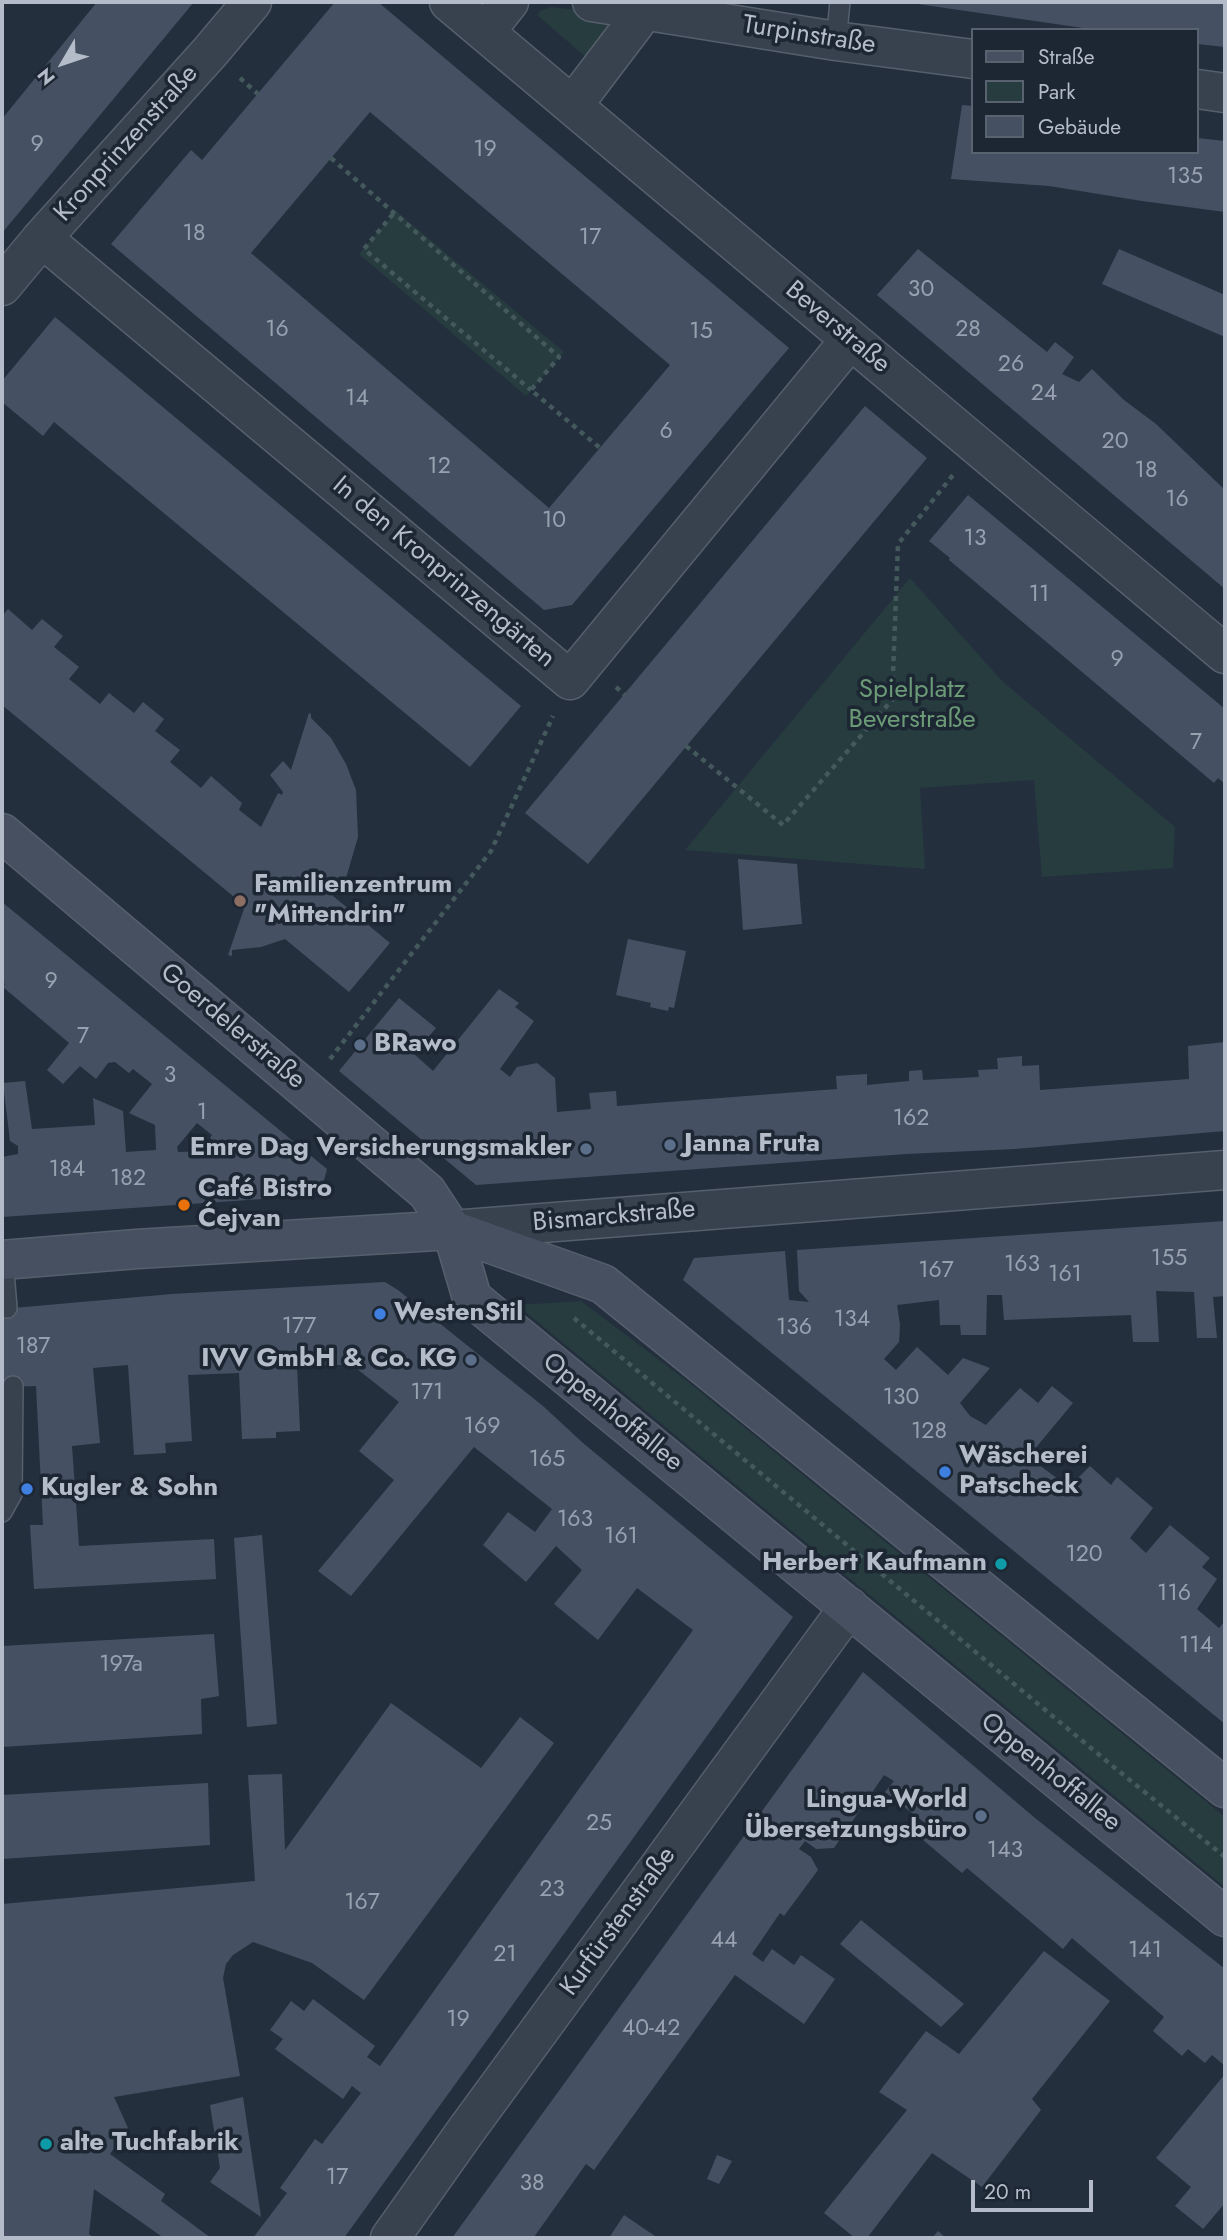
<!DOCTYPE html>
<meta charset="utf-8">
<style>
body{margin:0}
#map{position:relative;width:1227px;height:2240px;overflow:hidden;background:#242f3e;font-family:Jost,sans-serif}
canvas{display:block}
.frame{position:absolute;inset:0;border:4px solid #b4bcc9;pointer-events:none}
.legend{position:absolute;left:971px;top:28px;width:228px;height:126px;box-sizing:border-box;background:#1d2633;border:2px solid #59626f;margin:0;padding:9px 12px;list-style:none;font-size:21px;color:#b4bcc9}
.legend li{display:flex;align-items:center;gap:14px;height:35px}
.legend b{width:35px;border:2px solid #59626f}
.north{position:absolute;left:28px;top:28px;width:70px;height:70px;-webkit-text-stroke:5px #1d2633;paint-order:stroke;rotate:231deg;font-size:19px;font-weight:700;line-height:28px;text-align:center;color:#b4bcc9}
.north::after{content:'';display:block;margin:auto;width:24px;height:32px;background:#b4bcc9;clip-path:polygon(50% 0,100% 100%,50% 72%,0 100%)}
.scale{position:absolute;left:971px;top:2180px;width:122px;height:32px;box-sizing:border-box;border:4px solid #b4bcc9;border-top:0;padding-left:9px;font-size:21px;line-height:24px;white-space:nowrap;color:#b4bcc9;-webkit-text-stroke:5px #1d2633;paint-order:stroke}
</style>
<div id="map">
<canvas width="1227" height="2240"></canvas>
<div class="frame"></div>
<ul class="legend">
<li><b style="height:9px;background:#465061"></b>Straße</li>
<li><b style="height:19px;background:#263c3f"></b>Park</li>
<li><b style="height:19px;background:#455162"></b>Gebäude</li>
</ul>
<div class="north">N</div>
<div class="scale">20 m</div>
</div>
<script>
const context = document.querySelector('canvas').getContext('2d');
context.lineJoin = 'round';
function fill(path, color) { context.fillStyle = color; context.fill(path, 'evenodd'); }
const toPath = rows => new Path2D(rows.map(r => 'M' + r).join(''));
function stroke(path, color, width, dash) { context.strokeStyle = color; context.lineWidth = width; context.lineCap = dash ? 'butt' : 'round'; context.setLineDash(dash || []); context.stroke(path); }
function write(font, color, halo, rows, align = 'center') {
  context.font = font + ' Jost,sans-serif'; context.lineWidth = 7; context.setLineDash([]); context.textBaseline = 'middle'; context.strokeStyle = halo; context.fillStyle = color; for (const [text, x, y, turn = 0] of rows) {
    context.save(); context.translate(x, y); context.rotate((+turn || 0) * Math.PI / 180); context.textAlign = isNaN(turn) ? turn : align; if (halo) context.strokeText(text, 0, 0); context.fillText(text, 0, 0); context.restore();
  }
}
fill(toPath([
 [551,7,603,13,612,25,587,58,537,15,540,11],
 [396,211,564,352,526,396,359,254],
 [910,578,1002,681,1175,827,1173,868,1042,877,1034,780,920,788,925,869,685,850],
 [581,1301,687,1381,1225,1817,1225,1887,517,1305]
]), '#263c3f');
fill(toPath([
 [97,2,194,2,2,233,2,119],
 [335,2,378,2,789,348,572,605,544,610,111,244,191,150,202,160],
 [370,112,670,365,549,508,251,253],
 [904,2,1225,2,1225,47,1197,44,1197,30,1097,30],
 [962,105,973,106,973,152,1197,152,1197,138,1225,141,1225,212,1142,201,1049,186,951,179],
 [918,249,1047,352,1055,342,1074,357,1062,374,1079,382,1092,369,1124,400,1156,424,1225,490,1225,589,877,295],
 [1119,249,1225,295,1225,337,1102,284],
 [55,317,521,706,470,767,54,422,43,436,2,402,2,381],
 [865,406,927,458,588,864,525,813],
 [968,495,1225,709,1225,784,1218,778,1214,783,949,560,950,558,929,541],
 [8,609,32,630,42,619,63,636,54,647,79,667,69,679,100,704,109,693,134,713,143,702,164,719,155,731,180,750,170,762,201,788,211,776,242,803,239,810,261,827,278,793,282,795,283,792,270,775,283,761,291,770,309,713,311,714,311,718,331,738,346,764,356,790,358,837,346,878,333,896,390,943,349,992,285,939,261,947,232,950,232,956,228,955,245,906,2,705,2,616],
 [738,859,797,864,802,924,743,930],
 [2,902,327,1169,320,1195,2,1217,2,1157,18,1154,18,1146,10,1141,3,1083,25,1081,32,1129,95,1125,93,1098,123,1111,126,1152,156,1150,155,1125,129,1113,152,1084,133,1069,129,1073,115,1062,108,1063,96,1079,80,1066,63,1084,47,1070,69,1043,3,987,5,984,2,981],
 [197,1123,212,1135,210,1138,214,1141,206,1151,178,1152,177,1147],
 [628,939,686,951,674,1008,669,1007,668,1011,650,1007,651,1003,616,995],
 [499,989,519,1003,515,1007,534,1021,500,1069,510,1077,517,1067,537,1063,555,1078,557,1112,591,1109,589,1093,616,1091,617,1106,837,1089,836,1076,867,1074,867,1085,909,1081,909,1071,922,1070,923,1080,979,1077,978,1070,998,1069,997,1058,1022,1056,1022,1066,1039,1065,1040,1090,1189,1079,1188,1046,1225,1042,1225,1131,1015,1149,906,1154,476,1185,339,1071,399,998,436,1028,414,1054,433,1071],
 [1225,1221,1225,1296,1213,1297,1217,1338,1197,1338,1194,1292,1156,1291,1159,1342,1133,1342,1131,1315,1004,1320,1002,1295,987,1295,986,1335,961,1335,960,1325,940,1325,939,1300,897,1305,900,1325,899,1342,884,1359,896,1370,917,1347,948,1375,963,1358,990,1368,960,1403,970,1416,986,1425,1020,1388,1038,1403,1052,1386,1073,1403,1028,1457,1069,1487,1090,1466,1111,1485,1117,1477,1153,1508,1130,1538,1146,1553,1170,1525,1210,1558,1202,1567,1217,1579,1197,1609,1219,1628,1225,1621,1225,1724,683,1280,694,1258,785,1251,789,1300,809,1302,799,1291,797,1250],
 [385,1282,398,1290,543,1406,583,1443,793,1617,344,2238,253,2238,287,2193,280,2188,315,2139,322,2144,361,2093,352,2086,343,2099,275,2049,283,2039,270,2030,291,2001,304,2011,313,1999,375,2046,367,2057,380,2066,693,1630,637,1588,598,1640,554,1604,582,1570,556,1546,526,1582,483,1545,508,1512,535,1532,552,1509,474,1447,351,1596,318,1571,394,1480,359,1451,399,1402,352,1365,297,1365,300,1431,276,1432,276,1438,242,1439,239,1373,188,1375,192,1441,165,1443,166,1453,134,1455,128,1365,93,1368,100,1443,72,1446,79,1546,214,1539,216,1579,34,1589,30,1525,43,1525,36,1386,2,1387,2,1309,172,1294],
 [262,1535,277,1724,247,1727,234,1538],
 [214,1634,219,1696,201,1699,202,1734,2,1747,2,1646],
 [863,1672,1035,1818,1225,1969,1225,2066,1212,2055,1205,2063,1188,2049,1182,2056,1153,2031,1164,2017,1072,1938,1063,1949,967,1868,962,1873,916,1834,925,1823,885,1792,894,1781,884,1775,834,1848,816,1849,805,1841,799,1849,811,1857,818,1870,784,1916,780,1913,752,1954,763,1962,772,1949,794,1965,801,1955,835,1979,804,2024,735,1975,594,2170,586,2164,534,2237,535,2238,452,2238],
 [391,1703,481,1768,520,1717,554,1743,364,2000,312,1963,253,1942,233,1955,226,1964,223,1978,240,2076,114,2097,128,2128,110,2154,165,2194,161,2201,211,2238,164,2238,94,2189,89,2234,94,2238,2,2238,2,1904,255,1881,248,1775,282,1774,285,1850],
 [208,1783,210,1845,2,1859,2,1795],
 [861,1920,964,2004,941,2027,840,1944],
 [1044,1951,1110,2001,1032,2099,1041,2110,982,2187,932,2153,867,2238,855,2238,824,2213,907,2110,879,2092,926,2031,959,2054],
 [1225,2074,1225,2203,1203,2229,1175,2206,1191,2187,1156,2158],
 [243,2097,261,2217,210,2182,220,2168,210,2105],
 [717,2155,732,2161,719,2184,707,2179],
 [624,2215,658,2238,609,2238],
 [938,2231,946,2238,932,2238]
]), '#455162');
const lane = toPath([
 [836,41,840,2],
 [3,1260,7,1308],
 [2,1512,12,1494,13,1386]
]);
const street = toPath([
 [449,2,1225,654],
 [592,2,836,41,973,59],
 [485,32,509,2],
 [1197,89,1225,93],
 [573,105,645,10],
 [42,238,570,680,850,340],
 [2,286,42,238,210,52,252,2],
 [452,1230,1225,1170],
 [390,2238,465,2132,849,1607]
]);
const secondary = toPath([
 [2,833,427,1192,452,1230,472,1298,1225,1917],
 [2,1260,137,1249,452,1230,603,1284,1225,1788]
]);
stroke(lane, '#565f6c', 22);
stroke(street, '#565f6c', 41);
stroke(secondary, '#565f6c', 41);
stroke(toPath([
 [240,78,258,94],
 [331,158,559,357,531,390,600,448],
 [393,214,364,249,531,390],
 [616,687,625,695],
 [686,746,783,825,892,700,898,544,953,475],
 [330,1059,491,851,553,716],
 [574,1318,1115,1768,1225,1857]
]), '#44595c', 4.5, [5, 5]);
stroke(lane, '#38414e', 19);
stroke(street, '#38414e', 38);
stroke(secondary, '#465061', 38);
for (const [x, y, r, color] of [
 [240,901,7,"#8d6e63"],
 [360,1045,7,"#5c6f8a"],
 [670,1145,7,"#5c6f8a"],
 [586,1149,7,"#5c6f8a"],
 [184,1205,7,"#e8710a"],
 [380,1314,7,"#3f7fe0"],
 [471,1360,7,"#5c6f8a"],
 [945,1472,7,"#3f7fe0"],
 [27,1489,7,"#3f7fe0"],
 [1001,1564,7,"#0f9aa8"],
 [981,1816,7,"#5c6f8a"],
 [46,2144,7,"#0f9aa8"]
]) { const dot = new Path2D(); dot.arc(x, y, r, 0, 2 * Math.PI); context.fillStyle = color; context.fill(dot); stroke(dot, '#1d2633', 2.5); }
write('23px', '#98a1af', null, [
 ["9",37,145],
 ["19",485,150],
 ["135",1185,177],
 ["18",194,234],
 ["17",590,238],
 ["30",921,290],
 ["16",277,330],
 ["28",968,330],
 ["15",701,332],
 ["26",1011,365],
 ["24",1044,394],
 ["14",357,399],
 ["6",666,432],
 ["20",1115,442],
 ["12",439,467],
 ["18",1146,471],
 ["16",1177,500],
 ["10",554,521],
 ["13",975,539],
 ["11",1039,595],
 ["9",1117,660],
 ["7",1196,743],
 ["9",51,982],
 ["7",83,1037],
 ["3",170,1076],
 ["1",202,1113],
 ["162",911,1119],
 ["184",67,1170],
 ["182",128,1179],
 ["155",1169,1259],
 ["163",1022,1265],
 ["167",936,1271],
 ["161",1065,1275],
 ["134",852,1320],
 ["177",299,1327],
 ["136",794,1328],
 ["187",33,1347],
 ["171",427,1393],
 ["130",901,1398],
 ["169",482,1427],
 ["128",929,1432],
 ["165",547,1460],
 ["163",575,1520],
 ["161",621,1537],
 ["120",1084,1555],
 ["116",1174,1594],
 ["114",1196,1646],
 ["197a",121,1665],
 ["25",599,1824],
 ["143",1005,1851],
 ["23",552,1890],
 ["167",362,1903],
 ["44",724,1941],
 ["141",1145,1951],
 ["21",505,1955],
 ["19",458,2020],
 ["40-42",651,2029],
 ["17",337,2178],
 ["38",532,2184]
]);
write('26px', '#b4bcc9', '#1d2633', [
 ["Turpinstraße",809,36,9],
 ["Kronprinzenstraße",127,144,-48],
 ["Beverstraße",837,328,40],
 ["In den Kronprinzengärten",443,573,40],
 ["Goerdelerstraße",232,1027,40],
 ["Bismarckstraße",614,1217,-5],
 ["Oppenhoffallee",612,1413,39],
 ["Oppenhoffallee",1050,1773,39],
 ["Kurfürstenstraße",619,1922,-54]
]);
write('26px', '#6b9a76', '#1d2633', [
 ["Spielplatz",912,691],
 ["Beverstraße",912,721]
]);
write('bold 26px', '#b4bcc9', '#1d2633', [
 ["Familienzentrum",254,886],
 ["\"Mittendrin\"",254,916],
 ["BRawo",374,1045],
 ["Janna Fruta",684,1145],
 ["Emre Dag Versicherungsmakler",572,1149,"right"],
 ["Café Bistro",198,1190],
 ["Ćejvan",198,1220],
 ["WestenStil",394,1314],
 ["IVV GmbH & Co. KG",457,1360,"right"],
 ["Wäscherei",959,1457],
 ["Patscheck",959,1487],
 ["Kugler & Sohn",41,1489],
 ["Herbert Kaufmann",987,1564,"right"],
 ["Lingua-World",967,1801,"right"],
 ["Übersetzungsbüro",967,1831,"right"],
 ["alte Tuchfabrik",60,2144]
], 'left');
</script>
